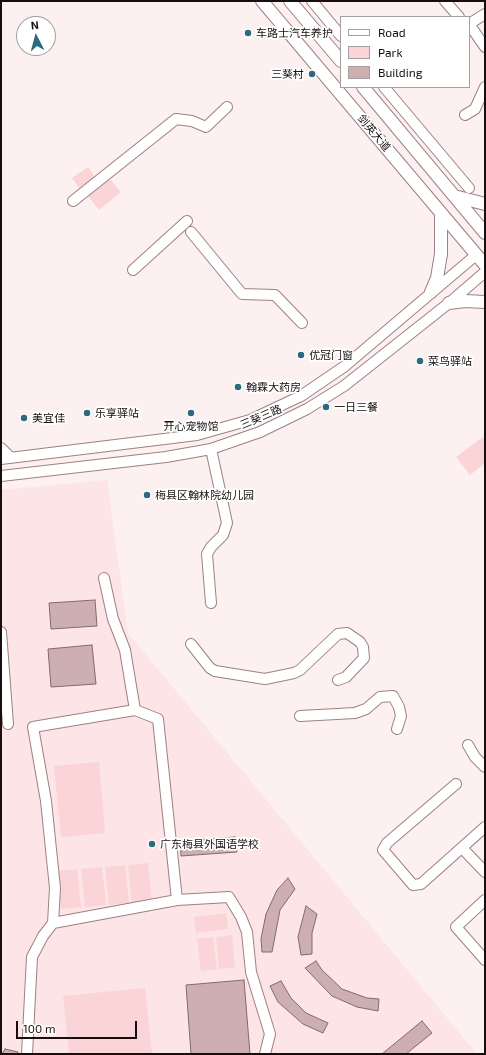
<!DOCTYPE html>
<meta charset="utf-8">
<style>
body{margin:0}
#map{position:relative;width:486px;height:1055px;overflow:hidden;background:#fcf0f0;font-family:"Exo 2",sans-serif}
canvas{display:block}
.frame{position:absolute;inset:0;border:2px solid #180e0f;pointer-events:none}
.legend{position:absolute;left:340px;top:16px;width:130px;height:72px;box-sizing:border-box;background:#fff;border:1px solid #a39f9f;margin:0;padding:5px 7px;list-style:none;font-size:12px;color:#180e0f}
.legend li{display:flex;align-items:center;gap:8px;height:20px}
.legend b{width:20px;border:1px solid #a39f9f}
.north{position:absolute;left:16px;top:16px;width:40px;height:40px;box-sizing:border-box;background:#fff;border:1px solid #a39f9f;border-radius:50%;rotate:354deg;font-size:11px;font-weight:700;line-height:16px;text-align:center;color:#180e0f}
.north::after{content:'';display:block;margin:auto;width:14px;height:18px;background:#2c6a80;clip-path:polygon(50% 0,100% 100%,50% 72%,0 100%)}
.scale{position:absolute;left:16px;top:1021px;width:121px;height:18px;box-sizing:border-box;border:2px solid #180e0f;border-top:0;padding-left:5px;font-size:12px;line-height:14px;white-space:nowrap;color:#180e0f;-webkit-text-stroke:3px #fff;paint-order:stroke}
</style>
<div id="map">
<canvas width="486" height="1055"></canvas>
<div class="frame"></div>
<ul class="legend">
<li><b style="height:5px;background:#fff"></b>Road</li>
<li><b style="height:11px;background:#fad4d6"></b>Park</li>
<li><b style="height:11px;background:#cdafb1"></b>Building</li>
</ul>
<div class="north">N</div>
<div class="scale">100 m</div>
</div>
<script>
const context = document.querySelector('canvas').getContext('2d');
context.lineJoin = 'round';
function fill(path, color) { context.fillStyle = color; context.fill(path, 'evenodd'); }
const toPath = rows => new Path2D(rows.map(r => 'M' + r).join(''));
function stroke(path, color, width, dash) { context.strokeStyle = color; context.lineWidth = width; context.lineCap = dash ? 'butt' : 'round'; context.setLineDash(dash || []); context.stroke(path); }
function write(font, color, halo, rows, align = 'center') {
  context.font = font + ' "Exo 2","Noto Sans SC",sans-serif'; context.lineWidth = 3.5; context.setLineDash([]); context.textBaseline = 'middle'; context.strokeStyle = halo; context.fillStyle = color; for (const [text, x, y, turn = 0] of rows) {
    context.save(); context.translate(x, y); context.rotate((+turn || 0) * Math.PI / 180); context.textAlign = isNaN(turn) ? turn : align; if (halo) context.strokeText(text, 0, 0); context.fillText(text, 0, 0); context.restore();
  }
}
fill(toPath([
 [107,480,128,633,477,1054,1,1054,1,490]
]), '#fde4e6');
fill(toPath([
 [88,167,95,177,79,188,72,178],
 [110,179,121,192,99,210,88,196],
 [483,437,485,440,485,463,470,475,456,457],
 [99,762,105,833,61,837,54,766],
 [148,863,152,901,132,903,128,865],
 [125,865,129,903,109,905,105,867],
 [102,867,106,905,85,907,81,869],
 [77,869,81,907,61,909,57,871],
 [226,913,228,929,196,933,194,917],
 [232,935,235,967,219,969,216,937],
 [213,937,217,969,201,971,197,939],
 [145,988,152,1054,69,1054,63,996]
]), '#fad4d6');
const building = toPath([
 [95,600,97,626,51,629,49,603,95,600],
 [92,645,96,684,51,687,48,649,92,645],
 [235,837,237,852,181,856,180,841,235,837],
 [288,878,295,889,280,910,272,952,262,952,261,939,266,914,277,890,288,878],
 [306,906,317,914,312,933,312,954,301,955,298,937,306,906],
 [316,961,322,970,342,989,367,998,379,999,378,1011,357,1007,332,996,305,968,316,961],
 [244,980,250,1054,191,1054,186,985,244,980],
 [281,981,291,998,306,1013,328,1023,323,1033,303,1024,278,1002,270,986,281,981],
 [422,1021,432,1033,406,1054,382,1054,422,1021],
 [5,1049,18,1052,18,1054,2,1054,5,1049]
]);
fill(building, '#cdafb1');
stroke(building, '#846a6b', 1);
const minor = toPath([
 [312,1,341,36],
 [445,1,459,17],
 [469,24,485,47],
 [469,24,485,14],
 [384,87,469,188],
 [465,115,475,109,485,87],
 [73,201,176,119,192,121,206,127,227,107],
 [191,232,242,294,275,295,302,323],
 [133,270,187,221],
 [1,448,11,458],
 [1,459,197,435,250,420,301,396,345,366,476,255],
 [1,476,166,457,211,449,260,432,307,409,344,386,449,303,485,272],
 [104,578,113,619,125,650,135,710],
 [211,603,207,554,211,547,223,535,227,523,211,449],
 [1,632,8,724],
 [191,644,210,668,215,671,265,679,294,673,300,670,338,634,347,633,360,642,363,647,364,658,346,677,338,680],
 [300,716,355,713,366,709,380,697,393,696,399,707,401,716,397,729],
 [468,745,475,757,485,767],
 [456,784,387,843,383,850,413,885,421,884,485,827],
 [462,848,485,872],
 [485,900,456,927,485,960],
 [53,923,177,900,229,897,241,917,247,932,251,972,270,1034,265,1054],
 [27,1054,32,957,43,936,53,923,55,888,46,801,33,727,135,710,158,719,177,900]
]);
const major = toPath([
 [262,1,485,265],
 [290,1,341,61],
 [363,87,485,233],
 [454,196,485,204],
 [431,292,437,278,441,254,441,213],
 [449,303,465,301,485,302]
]);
stroke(minor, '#9d8182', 12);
stroke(major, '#9d8182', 14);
stroke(minor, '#fff', 10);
stroke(major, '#fff', 12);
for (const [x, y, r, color] of [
 [248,33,4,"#2c6a80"],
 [312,74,4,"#2c6a80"],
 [301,355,4,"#2c6a80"],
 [420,361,4,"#2c6a80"],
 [238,387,4,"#2c6a80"],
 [326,407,4,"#2c6a80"],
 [87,413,4,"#2c6a80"],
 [191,413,4,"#2c6a80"],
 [24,418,4,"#2c6a80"],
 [147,495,4,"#2c6a80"],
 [152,844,4,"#2c6a80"]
]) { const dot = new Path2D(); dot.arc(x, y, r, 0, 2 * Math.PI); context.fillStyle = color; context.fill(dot); stroke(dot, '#fff', 1.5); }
write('11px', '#180e0f', '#fff', [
 ["车路士汽车养护",256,33],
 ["三葵村",304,74,"right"],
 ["优冠门窗",309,355],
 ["菜鸟驿站",428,361],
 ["翰霖大药房",246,387],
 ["一日三餐",334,407],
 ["乐享驿站",95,413],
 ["美宜佳",32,418],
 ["开心宠物馆",191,426,"center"],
 ["梅县区翰林院幼儿园",155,495],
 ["广东梅县外国语学校",160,844]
], 'left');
write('11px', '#180e0f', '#fff', [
 ["剑英大道",374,133,50],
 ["三葵三路",261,417,-23]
]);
</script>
